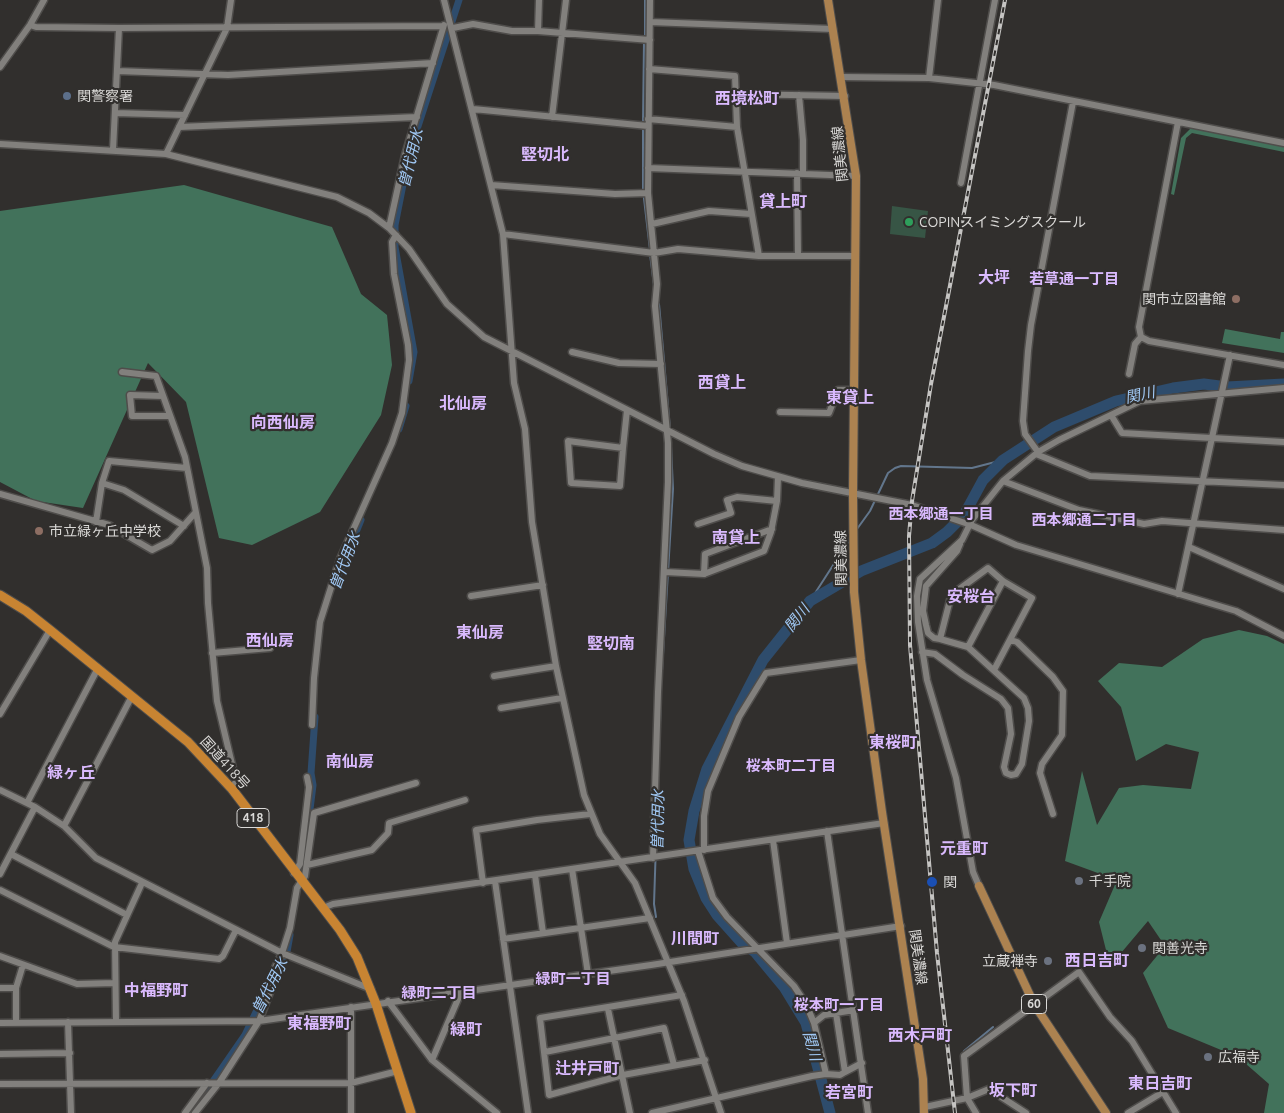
<!DOCTYPE html>
<meta charset="utf-8">
<style>
body{margin:0}
canvas{display:block;background:#312f2d}
</style>
<canvas width="1284" height="1113"></canvas>
<script>
const context = document.querySelector('canvas').getContext('2d');
context.lineJoin = 'round';
function fill(path, color) { context.fillStyle = color; context.fill(path, 'evenodd'); }
const toPath = rows => new Path2D(rows.map(r => 'M' + r).join(''));
function stroke(path, color, width, dash) { context.strokeStyle = color; context.lineWidth = width; context.lineCap = dash ? 'butt' : 'round'; context.setLineDash(dash || []); context.stroke(path); }
function write(font, color, halo, rows, align = 'center') {
  context.font = font + ' Ubuntu,"Noto Sans JP",sans-serif'; context.lineWidth = 4.5; context.setLineDash([]); context.textBaseline = 'middle'; context.strokeStyle = halo; context.fillStyle = color; for (const [text, x, y, turn = 0] of rows) {
    context.save(); context.translate(x, y); context.rotate((+turn || 0) * Math.PI / 180); context.textAlign = isNaN(turn) ? turn : align; if (halo) context.strokeText(text, 0, 0); context.fillText(text, 0, 0); context.restore();
  }
}
fill(toPath([
 [892,206,928,211,925,238,890,234]
]), '#375545');
fill(toPath([
 [1192,127,1284,146,1284,152,1192,133,1186,138,1174,195,1171,194,1181,138],
 [184,185,332,227,361,294,387,315,392,365,381,415,320,512,252,545,219,538,186,402,148,363,83,508,36,501,0,482,0,211],
 [1225,329,1280,339,1281,332,1284,332,1284,353,1222,343],
 [1239,630,1267,636,1284,644,1284,1113,1264,1113,1269,1084,1238,1057,1168,1028,1143,973,1165,946,1148,921,1110,966,1099,922,1117,880,1065,861,1082,771,1097,825,1119,788,1143,785,1191,789,1199,752,1166,744,1136,761,1121,707,1098,681,1119,663,1162,667,1203,639]
]), '#42725b');
stroke(toPath([
 [645,38,645,0],
 [643,123,644,42],
 [643,127,643,190,650,250],
 [650,254,654,285],
 [659,304,670,429],
 [857,529,870,511,888,473,895,468,901,466,972,468,1003,460],
 [810,601,850,539],
 [662,671,673,489,671,446],
 [656,917,654,904,661,693],
 [964,1051,993,1027]
]), '#62768c', 2);
stroke(toPath([
 [409,381,414,352,395,247,395,225,409,154,459,0],
 [399,429,406,406],
 [336,581,361,520],
 [306,841,313,785,311,773,315,717],
 [191,1113,245,1035,267,989,286,957,290,935]
]), '#2e4c6c', 7);
stroke(toPath([
 [830,1113,806,1023,784,987,755,952,742,943,717,915,706,898,694,869,689,840,694,811,707,769,763,660,810,601,861,571,932,543,947,532,964,515,983,480,1003,460,1054,427,1116,401,1173,388,1204,384,1227,387,1284,384]
]), '#2e4c6c', 11);
const minor = toPath([
 [444,0,503,234,514,383,525,429,532,522,556,666,584,795,600,834,635,883,684,1001,721,1113],
 [650,0,648,193,657,284,655,306,668,443,668,482,658,692,653,858],
 [650,22,833,29],
 [30,25,36,27,119,28,443,26],
 [453,28,473,24,512,31,538,31,650,40],
 [538,31,539,0],
 [0,67,30,25,44,0],
 [649,69,735,76,737,127,759,256],
 [117,71,228,75,433,63],
 [841,77,929,78,994,85,1284,143],
 [929,78,938,0],
 [737,94,845,96],
 [799,95,803,140,803,173],
 [473,109,648,126],
 [115,113,185,115],
 [552,117,566,0],
 [648,119,737,127],
 [1178,122,1139,327,1141,337,1149,341,1284,365],
 [179,127,417,117],
 [0,144,166,154,337,197,369,213,389,228,409,249,447,304,484,337,714,454,742,466,802,483,912,505,971,525,1016,545,1236,611,1284,636],
 [113,150,119,28],
 [166,154,227,28,231,0],
 [648,168,856,176],
 [797,173,798,256],
 [961,183,995,0],
 [491,185,615,194,648,193],
 [652,224,709,211,751,214],
 [389,228,405,155,444,25],
 [503,234,654,253,678,249,759,256,855,256],
 [572,352,619,363,661,364],
 [122,372,156,376,185,457,207,568,208,603,217,701,236,781,232,789],
 [1129,374,1135,344,1141,337],
 [163,396,130,395,132,416,170,416],
 [780,412,829,413,838,390,854,390],
 [1111,415,1122,433,1284,442],
 [623,448,568,441,571,483,620,486,623,448,627,410],
 [1038,452,1025,434,1023,421,1028,351,1031,325,1073,102],
 [1036,454,1090,476,1284,485],
 [1003,481,1079,510,1144,524,1162,521,1284,530],
 [102,483,124,490,184,526],
 [0,494,109,525,152,550,170,541,195,513],
 [96,522,102,483,109,461,187,468],
 [698,524,731,513,727,500,737,497,777,501,778,477],
 [1189,547,1284,589],
 [665,572,704,574,764,551,771,532,777,501],
 [704,574,705,554,772,529],
 [1178,594,1230,355],
 [471,596,543,585],
 [940,639,934,638,928,633,926,625,923,611,926,586,957,551,960,544],
 [1011,640,1017,642,1053,677,1063,691,1062,735,1042,764,1040,773,1053,814],
 [968,647,1003,581],
 [922,652,935,654,963,675,1001,699,1008,708,1011,734,1004,767,1006,773,1011,775,1016,774,1022,764,1029,721,1028,708,1024,698,968,647,940,639,950,600,954,593,988,568,1003,581,1032,598,994,670],
 [212,653,270,648],
 [494,676,556,666],
 [501,708,562,698],
 [0,714,50,630],
 [312,725,314,678,320,622,340,559,392,443,402,413,409,360,408,345,394,274,392,242,396,235],
 [0,790,35,807,64,826,96,858,282,953,371,989],
 [27,803,98,668],
 [64,826,132,696],
 [827,831,868,1113],
 [773,840,787,943],
 [704,850,704,816,708,791,739,717,766,673,861,660],
 [698,851,713,898,727,917,794,986,806,1004,814,1023,826,1074],
 [11,854,127,915],
 [307,865,372,850,388,833,389,823,465,800],
 [572,869,588,974],
 [294,873,300,864,309,787,307,777],
 [0,874,35,807],
 [535,875,543,933],
 [495,881,528,1113],
 [483,883,476,830,537,820,590,814],
 [979,886,973,872,956,778,927,680,918,622,917,596,920,579,962,540,972,520,1003,481,1038,452,1059,440,1140,401,1284,388],
 [0,890,114,947,219,959,223,956,236,930],
 [323,908,333,904,884,823],
 [503,939,650,918],
 [0,956,77,984,115,983],
 [0,988,16,988],
 [682,995,540,1018,549,1095,623,1075,705,1060],
 [388,1001,432,1060,497,1113],
 [608,1009,630,1113],
 [836,1013,845,1072,862,1063],
 [116,1021,115,942,142,883],
 [68,1022,71,1113],
 [0,1023,259,1021,651,965,901,926],
 [16,1023,16,988,23,965],
 [814,1023,824,1015,854,1010],
 [545,1052,664,1028,674,1065],
 [0,1054,70,1053],
 [432,1060,461,992],
 [0,1084,351,1083,398,1071],
 [925,1107,967,1098,989,1089,1026,1113],
 [185,1113,207,1083],
 [195,1113,219,1083,259,1021,271,990,272,974,282,953,290,928,297,888,305,876,314,813,416,783],
 [351,1113,351,1007],
 [652,1113,812,1076,826,1074,840,1075,845,1072],
 [976,1113,967,1098,964,1056,1079,972,1110,1017,1132,1041,1176,1113],
 [1128,1113,1163,1092]
]);
const major = toPath([
 [828,0,856,176,853,494,854,592,861,660,882,812,923,1079,924,1113],
 [979,886,1034,1004,1106,1113]
]);
const highway = toPath([
 [0,595,26,611,50,630,188,742,232,789,340,930,357,957,376,1004,411,1113]
]);
stroke(minor, '#4f4d4b', 9);
stroke(major, '#4f4d4b', 10);
stroke(highway, '#4f4d4b', 11);
stroke(minor, '#82807d', 6);
stroke(major, '#ac8250', 8);
stroke(highway, '#c88432', 9);
const rail = toPath([
 [955,1113,937,953,910,645,909,536,912,501,931,384,1005,0]
]);
stroke(rail, '#c5c4c2', 4);
stroke(rail, '#312f2d', 2, [5.5]);
for (const [x, y, r, color] of [
 [67,96,5,"#5c6f8a"],
 [909,222,5,"#2e9e5b"],
 [1236,299,5,"#8d6e63"],
 [39,531,5,"#8d6e63"],
 [1079,881,5,"#6b7280"],
 [932,882,6,"#1a4fb4"],
 [1142,948,5,"#6b7280"],
 [1048,961,5,"#6b7280"],
 [1208,1057,5,"#6b7280"]
]) { const dot = new Path2D(); dot.arc(x, y, r, 0, 2 * Math.PI); context.fillStyle = color; context.fill(dot); stroke(dot, '#312f2d', 2); }
for (const [x, y, w] of [
 [253,818,32],
 [1034,1004,25]
]) { const box = new Path2D(); box.roundRect(x - w / 2, y - 9.5, w, 19, 4); context.fillStyle = '#312f2d'; context.fill(box); stroke(box, '#dad9d7', 1); }
write('bold 12px', '#dad9d7', null, [
 ["418",253,818],
 ["60",1034,1004]
]);
write('14px', '#dad9d7', '#312f2d', [
 ["関警察署",77,96],
 ["COPINスイミングスクール",919,222],
 ["関市立図書館",1226,299,"right"],
 ["市立緑ヶ丘中学校",49,531],
 ["千手院",1089,881],
 ["関",943,882],
 ["関善光寺",1152,948],
 ["立蔵禅寺",1038,961,"right"],
 ["広福寺",1218,1057]
], 'left');
write('14px', '#dad9d7', '#312f2d', [
 ["関美濃線",840,154,-96],
 ["関美濃線",841,558,-91],
 ["国道418号",225,763,48],
 ["関美濃線",918,957,82]
]);
write('italic 15px', '#a0c8f4', '#312f2d', [
 ["曽代用水",411,158,-76],
 ["関川",1140,395,-12],
 ["曽代用水",345,561,-69],
 ["関川",797,618,-51],
 ["曽代用水",658,820,-89],
 ["曽代用水",270,986,-63],
 ["関川",812,1046,75]
]);
write('bold 15px', '#dabafe', '#312f2d', [
 ["若草通一丁目",1074,279],
 ["西本郷通一丁目",941,514],
 ["西本郷通二丁目",1084,520],
 ["桜本町二丁目",791,766],
 ["緑町一丁目",573,979],
 ["緑町二丁目",439,993],
 ["桜本町一丁目",839,1005]
]);
write('bold 16px', '#dabafe', '#312f2d', [
 ["西境松町",747,99],
 ["竪切北",545,155],
 ["貸上町",783,202],
 ["大坪",994,278],
 ["西貸上",722,383],
 ["東貸上",850,398],
 ["北仙房",463,404],
 ["向西仙房",283,423],
 ["南貸上",736,538],
 ["安桜台",971,597],
 ["東仙房",480,633],
 ["西仙房",270,641],
 ["竪切南",611,644],
 ["東桜町",893,743],
 ["南仙房",350,762],
 ["緑ヶ丘",71,773],
 ["元重町",964,849],
 ["川間町",695,939],
 ["西日吉町",1097,961],
 ["中福野町",156,991],
 ["東福野町",319,1024],
 ["緑町",466,1030],
 ["西木戸町",920,1036],
 ["辻井戸町",587,1069],
 ["東日吉町",1160,1084],
 ["坂下町",1013,1091],
 ["若宮町",849,1093]
]);
</script>
